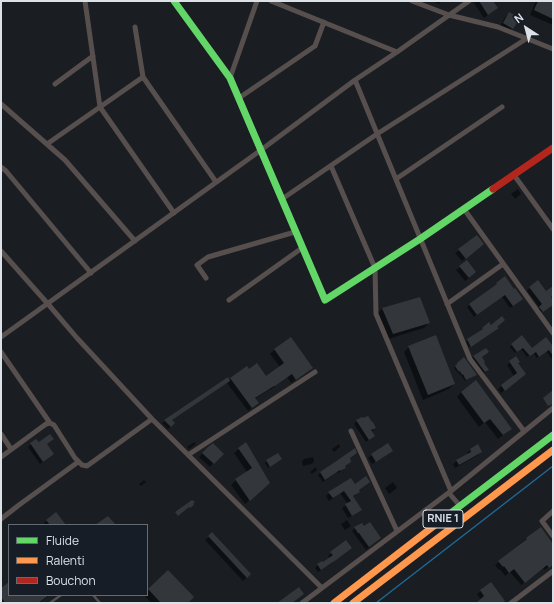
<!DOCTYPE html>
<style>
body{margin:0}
#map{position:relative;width:554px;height:604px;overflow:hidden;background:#1a1e22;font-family:Manrope,sans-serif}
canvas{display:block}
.frame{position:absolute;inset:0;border:2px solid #dbe1e7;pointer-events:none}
.legend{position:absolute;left:8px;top:524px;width:140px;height:72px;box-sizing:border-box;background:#161d26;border:1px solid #656b73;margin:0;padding:5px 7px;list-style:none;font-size:12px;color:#dbe1e7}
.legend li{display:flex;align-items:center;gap:8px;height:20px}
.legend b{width:20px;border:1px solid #656b73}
.north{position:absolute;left:506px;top:8px;width:40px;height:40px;-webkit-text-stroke:3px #161d26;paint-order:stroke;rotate:324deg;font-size:11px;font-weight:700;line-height:16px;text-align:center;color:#dbe1e7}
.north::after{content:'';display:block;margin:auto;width:14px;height:18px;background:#dbe1e7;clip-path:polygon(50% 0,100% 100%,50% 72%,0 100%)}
</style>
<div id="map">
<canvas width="554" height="604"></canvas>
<div class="frame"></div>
<ul class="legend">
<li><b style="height:5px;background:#63d668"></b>Fluide</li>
<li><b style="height:5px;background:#ff974d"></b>Ralenti</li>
<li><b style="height:5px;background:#b3261e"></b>Bouchon</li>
</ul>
<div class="north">N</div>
</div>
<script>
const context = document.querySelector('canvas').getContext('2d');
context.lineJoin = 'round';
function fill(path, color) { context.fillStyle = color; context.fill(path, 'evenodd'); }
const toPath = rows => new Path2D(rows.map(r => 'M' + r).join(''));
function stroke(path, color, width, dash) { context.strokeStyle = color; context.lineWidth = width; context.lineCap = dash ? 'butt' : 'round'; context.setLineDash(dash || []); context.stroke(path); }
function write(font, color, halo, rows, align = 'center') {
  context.font = font + ' Manrope,sans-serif'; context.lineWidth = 3.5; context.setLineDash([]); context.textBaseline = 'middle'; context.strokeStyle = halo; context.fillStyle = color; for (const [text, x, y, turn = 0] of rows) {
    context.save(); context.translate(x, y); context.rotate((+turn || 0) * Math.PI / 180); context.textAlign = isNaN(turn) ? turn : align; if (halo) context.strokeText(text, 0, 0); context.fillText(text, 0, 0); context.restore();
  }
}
fill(toPath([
 [432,1,442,1,439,4],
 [476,1,492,1,497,8,484,18,474,3],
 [536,1,553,1,553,25,530,15],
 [510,13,512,28,509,32,500,26,506,16],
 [518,189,521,194,515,199,511,194],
 [483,244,462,261,455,253,459,250],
 [460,267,472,276,465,281,456,270],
 [497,284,519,301,510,308,502,297,474,317,467,307],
 [530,287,546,292,553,287,553,295,550,297,553,301,553,304,539,314,537,310,540,308,527,291],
 [419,298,429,323,424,328,388,339,377,314,382,309],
 [489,324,490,326,496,327,496,329,469,347,466,342],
 [291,338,312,368,308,372,291,383,287,377,270,390,270,389,255,399,258,403,248,411,227,383,171,420,174,423,168,429,162,423,165,421,231,379,249,370,266,377,280,367,270,354,274,350],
 [512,345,531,349,553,347,553,360,546,351,537,358,533,353,527,357,521,349,515,353,510,347],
 [409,347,454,384,449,389,423,400,404,352],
 [474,356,481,357,483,363,488,370,486,372,483,373,472,358],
 [510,362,517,363,522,377,501,393,498,389,514,376,507,365],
 [457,363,476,375,465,381,461,375,460,375,458,372,457,372,454,368,456,366,456,365],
 [461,392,511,429,498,439,485,422,479,427,457,397],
 [357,421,375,428,371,432,374,436,366,442,354,424],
 [36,440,39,443,46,444,50,456,40,464,28,447],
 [194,442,196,444,189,449,187,447],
 [246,443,264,488,245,504,231,485,236,480,247,472,234,453],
 [339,444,340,447,334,452,332,449],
 [208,448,222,454,210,467,199,457],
 [470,450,481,452,478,455,455,468,453,464,457,461,468,455,467,453],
 [388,454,372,464,368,458,372,455],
 [313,457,314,461,312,464,303,466,302,461,304,459],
 [349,458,344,466,345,468,343,470,338,473,337,472,323,482,318,475,320,473,336,463],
 [281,459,268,468,265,463,267,461],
 [316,467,317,470,312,474,310,472],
 [351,479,359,492,353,497,357,513,348,518,342,508,348,504,340,493,329,501,326,496,329,493],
 [144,480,146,482,141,486,139,484],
 [393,482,397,488,389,494,385,488],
 [47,520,65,525,45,525,44,523],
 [347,520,351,526,345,530,341,524],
 [355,528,364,528,380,538,366,550,352,531],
 [212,534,250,574,243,581,205,540],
 [527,538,553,546,553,565,544,570,543,568,521,585,510,572,505,576,500,569,499,570,495,565],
 [346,541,332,563,318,572,315,568,318,565,323,564,330,558,328,556],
 [168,571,187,603,151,603,144,595,147,595,147,591],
 [491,583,502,603,477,603,481,600,477,594],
 [9,584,9,595,50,595,39,603,1,603,1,589]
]), '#0007');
stroke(toPath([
 [376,603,553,466]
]), '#1f6895', 1.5);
fill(toPath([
 [479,1,493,1,498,8,488,15],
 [538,1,553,1,553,19,534,10],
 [509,12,520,18,513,29,503,23],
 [477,235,484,244,466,259,458,249],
 [467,260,476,272,469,278,459,266],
 [505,276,514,289,515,288,523,299,513,306,505,295,477,315,469,304,497,284,496,283],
 [538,280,546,291,553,286,553,295,551,297,553,300,553,305,543,312,539,307,542,304,529,287],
 [420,297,430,323,393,334,382,308],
 [502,316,505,320,497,327,499,328,471,347,467,339,483,329,482,328,489,322,491,325],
 [436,335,455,384,428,395,408,346],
 [522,335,532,348,546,337,553,346,553,356,549,350,539,357,536,352,530,356,523,348,517,352,511,344],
 [291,337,313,368,296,380,292,374,275,386,274,386,255,398,259,403,252,408,230,378,247,366,249,369,257,363,266,376,284,363,274,349],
 [486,348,489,352,482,357,485,362,484,363,489,370,485,372,473,356],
 [516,356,520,362,518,363,526,374,505,391,501,385,517,373,509,361],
 [464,357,477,375,466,380,463,374,462,375,460,371,459,372,455,366,457,364,457,363],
 [228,377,230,381,172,420,175,423,171,427,164,420],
 [476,380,512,429,503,435,490,419,484,423,461,392],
 [553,390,553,404,548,406,543,398],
 [368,416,372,422,373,422,376,428,371,430,375,436,369,440,356,420,362,417,363,418],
 [50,434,54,439,47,444,54,454,43,462,30,443,36,439,39,442],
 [246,442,270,483,250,501,235,479,252,468,238,448],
 [213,443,224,454,214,464,202,453,208,447],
 [388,443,393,451,376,462,371,454],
 [478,444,482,452,459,465,456,460,471,452,470,449],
 [355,448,357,453,350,458,351,462,345,466,346,468,340,471,340,470,325,480,320,472,335,462],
 [278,453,282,459,270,467,266,460],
 [366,476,370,482,359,490,360,492,353,496,362,510,352,516,345,504,351,501,344,491,333,498,328,492,351,478,355,484],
 [192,500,195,502,193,504,194,505,190,508,189,507,178,516,175,512],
 [56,512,66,525,50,525,46,520],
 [108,516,116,525,95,525],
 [370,522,381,538,369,547,359,533,358,533,354,527,362,523,364,526],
 [541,527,553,544,553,565,549,568,547,565,525,583,514,569,509,573,504,566,503,567,498,561,527,539,526,538],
 [212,532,251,574,247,578,208,536],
 [346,540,352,548,336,560,321,570,317,564,322,561,323,562,333,555,330,552],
 [168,570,194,597,188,603,161,603,148,589],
 [9,582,9,595,49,595,38,603,5,603,1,597,1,588],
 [491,582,505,601,502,603,476,603,484,596,480,590],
 [299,587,304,594,292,603,277,603]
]), '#33373b');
stroke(toPath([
 [93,595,100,603],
 [50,603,61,595]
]), '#574f4d', 2.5);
stroke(toPath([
 [85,1,100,107,174,213],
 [271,1,397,52],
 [412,1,449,15,498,27,553,49],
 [135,27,143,77,216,182],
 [230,78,257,1],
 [355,80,470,359,524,431],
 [55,84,93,56],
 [239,98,315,46,324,22],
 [1,104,65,160,135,241],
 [47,144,143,77],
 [331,166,375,268,376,314,451,491],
 [1,167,6,171,91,273],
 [514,175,553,229],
 [396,179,502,107],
 [282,199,377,134,526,39],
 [464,209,553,333],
 [1,251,48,304,77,338,152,419,322,588],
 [206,278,197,265,208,257,295,232],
 [229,300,302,248],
 [447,304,503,264],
 [1,337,261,150,355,80,397,52,469,1],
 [1,352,50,423,54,425,75,458,82,465,87,466,152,419],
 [351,431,397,531],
 [1,434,11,449],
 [188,455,315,372],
 [1,457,46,424,50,423],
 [449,493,460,506],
 [553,511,542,521,553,536],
 [1,519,19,505,78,462],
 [302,603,451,491,553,408],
 [511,603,553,571]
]), '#574f4d', 5);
stroke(toPath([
 [174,1,230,78,325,300,420,239,493,189],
 [439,522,553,435]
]), '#63d668', 7);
stroke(toPath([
 [334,603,439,522],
 [353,603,553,450]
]), '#ff974d', 7);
stroke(toPath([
 [493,189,553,148]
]), '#b3261e', 7);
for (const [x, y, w] of [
 [443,519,40]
]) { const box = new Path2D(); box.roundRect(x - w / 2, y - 9, w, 18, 3); context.fillStyle = '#161d26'; context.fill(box); stroke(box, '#dbe1e7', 1); }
write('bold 11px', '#dbe1e7', null, [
 ["RNIE 1",443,519]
]);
</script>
